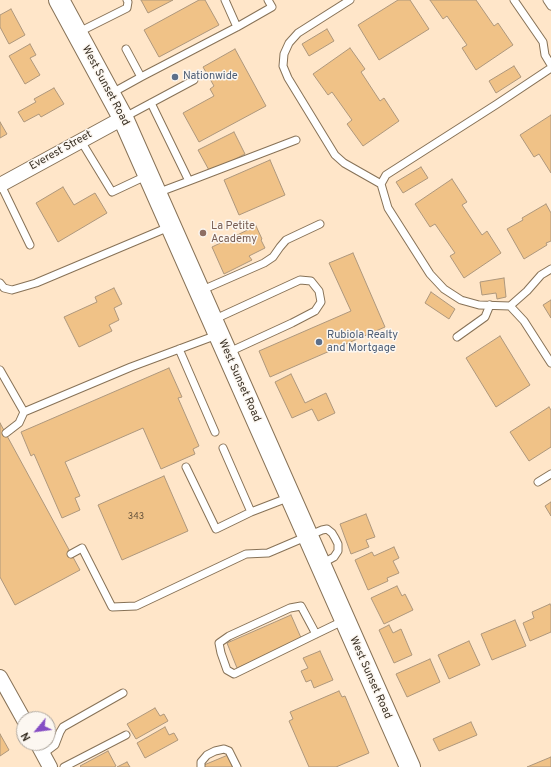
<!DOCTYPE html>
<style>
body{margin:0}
#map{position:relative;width:551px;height:767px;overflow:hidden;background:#ffe6c9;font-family:Overpass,sans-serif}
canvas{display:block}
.north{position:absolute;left:16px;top:711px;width:40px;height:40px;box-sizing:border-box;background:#fcf7f1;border:1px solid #aea79f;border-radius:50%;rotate:241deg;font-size:11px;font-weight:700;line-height:16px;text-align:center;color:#393024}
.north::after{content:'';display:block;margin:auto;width:14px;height:18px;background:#854dc4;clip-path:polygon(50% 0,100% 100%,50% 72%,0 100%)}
</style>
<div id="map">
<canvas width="551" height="767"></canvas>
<div class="north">N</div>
</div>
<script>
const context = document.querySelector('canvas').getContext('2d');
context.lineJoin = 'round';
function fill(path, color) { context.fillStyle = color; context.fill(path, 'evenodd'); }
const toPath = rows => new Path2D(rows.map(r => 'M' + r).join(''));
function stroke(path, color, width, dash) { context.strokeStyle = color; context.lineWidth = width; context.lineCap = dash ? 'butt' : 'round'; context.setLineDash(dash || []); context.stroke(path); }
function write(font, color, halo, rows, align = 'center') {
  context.font = font + ' Overpass,sans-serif'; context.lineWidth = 3; context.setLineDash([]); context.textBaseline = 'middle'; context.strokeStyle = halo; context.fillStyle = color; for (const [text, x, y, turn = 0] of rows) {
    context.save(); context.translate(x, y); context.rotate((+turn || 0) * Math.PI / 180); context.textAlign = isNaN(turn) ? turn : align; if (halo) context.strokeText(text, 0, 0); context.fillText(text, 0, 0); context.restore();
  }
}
const building = toPath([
 [141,0,173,0,148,13,141,0],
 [199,0,205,0,219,25,159,57,144,30,199,0],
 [398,0,410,0,429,29,379,60,358,25,398,0],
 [430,0,476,0,494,26,498,23,513,45,476,70,462,48,467,45,447,16,443,19,430,0],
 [11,9,25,35,9,44,0,27,0,15,11,9],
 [327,29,334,41,309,56,302,44,327,29],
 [30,44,36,55,30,58,40,75,25,84,9,56,30,44],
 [350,48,365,69,361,72,380,101,384,98,399,121,363,146,347,124,352,120,332,92,328,95,313,74,350,48],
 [235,49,266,106,199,142,183,113,214,96,210,89,214,86,203,67,235,49],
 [514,66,521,77,496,93,489,81,514,66],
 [54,88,64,104,41,117,39,114,24,122,18,112,36,102,34,99,54,88],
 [551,115,551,173,539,154,534,157,520,135,551,115],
 [0,122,7,134,0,138,0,122],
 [234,132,245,154,210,172,198,150,234,132],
 [270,160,285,195,239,215,224,180,270,160],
 [421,167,428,178,403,193,396,182,421,167],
 [452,179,467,202,462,205,482,235,487,231,501,253,464,278,450,256,455,253,435,224,430,227,415,204,452,179],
 [63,187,74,205,95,193,107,213,58,242,36,203,63,187],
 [546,204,551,213,551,241,546,243,547,245,524,259,507,229,523,220,522,218,546,204],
 [256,226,262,239,261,240,265,248,249,256,252,260,224,274,212,247,256,226],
 [353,253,385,327,270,377,259,351,351,311,329,263,353,253],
 [504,278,506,297,497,299,496,293,482,295,480,282,504,278],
 [114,288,122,304,114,308,119,320,109,325,112,331,79,347,64,317,97,302,95,297,114,288],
 [431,292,455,309,449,319,425,303,431,292],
 [551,300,551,318,543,305,551,300],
 [500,336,530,385,496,407,466,358,500,336],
 [169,368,182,397,178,398,199,446,193,449,195,454,161,469,143,428,65,462,80,496,75,498,80,510,62,518,34,454,31,456,21,432,169,368],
 [291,374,305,403,326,393,335,413,318,421,312,409,292,418,275,382,291,374],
 [549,407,551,410,551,447,529,461,510,432,549,407],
 [0,423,80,570,15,605,0,577,0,423],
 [164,476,188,531,122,560,98,505,164,476],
 [551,502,551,516,545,506,551,502],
 [366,514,375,537,366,540,369,547,351,554,340,524,366,514],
 [394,547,399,558,393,561,399,573,387,578,388,581,368,590,355,560,372,552,374,556,394,547],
 [397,586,402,596,405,594,413,610,384,624,371,598,397,586],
 [550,604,551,606,551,632,530,641,523,623,534,618,532,612,550,604],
 [291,615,302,640,237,668,227,643,291,615],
 [515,620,526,646,492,660,481,634,515,620],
 [389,625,393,633,401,629,412,655,394,663,379,630,389,625],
 [469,641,480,665,449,679,438,655,469,641],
 [320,651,333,680,314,688,311,680,306,682,301,671,308,668,303,658,320,651],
 [430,659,440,682,407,697,396,674,430,659],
 [339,691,342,697,345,696,369,753,336,767,309,767,289,721,293,719,290,712,339,691],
 [155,708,160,716,164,714,168,721,136,739,127,724,155,708],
 [471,722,477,735,439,751,433,739,471,722],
 [165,727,169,735,174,733,178,740,145,758,137,743,165,727],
 [0,734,9,750,0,756,0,734],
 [108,751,116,766,114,767,81,767,80,766,108,751],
 [228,755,233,767,204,767,204,765,228,755],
 [551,757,551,767,527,767,551,757],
 [127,762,130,767,117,767,127,762]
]);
fill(building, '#f0c287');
stroke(building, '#ae977c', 1);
const lane = toPath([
 [225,0,237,27,272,7,268,0],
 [350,0,298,33,289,43,284,54,283,66,288,78,335,155,344,163,381,184],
 [514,0,543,42,545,55,551,65],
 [547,0,551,6],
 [77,33,127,8,128,2,127,0],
 [126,49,141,77,237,27],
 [551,68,497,104,386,175,381,184,388,208,430,274,444,289,461,300,479,305,510,306,524,321,551,363],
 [112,93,141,77],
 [151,103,189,181,157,193],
 [123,118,194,80],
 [81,141,112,192,146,176],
 [189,181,296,140],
 [1,185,30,245],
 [0,283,4,288,12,290,36,283,169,227],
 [200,291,264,263,273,257,280,247,286,240,320,224],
 [510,306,527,291,541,275,551,269],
 [213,320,300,280,311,281,319,291,321,302,315,311,292,323,229,352],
 [457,337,485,317,490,305],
 [179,349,215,432],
 [0,370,24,412,131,367,217,335],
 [6,433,19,423,24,412],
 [186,467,216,529,251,512,223,448],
 [538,482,551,474],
 [251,512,290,497],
 [71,554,82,548,112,607,136,606,246,554,268,553,322,530,327,529,332,533,335,538,338,544,338,551,334,557,321,564],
 [316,634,301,606,290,608,229,636,219,643,221,653,227,670,234,674,316,634,345,620],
 [43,754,55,745,60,732,63,727,123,693],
 [64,767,126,735],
 [201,767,201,762,207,755,215,751,224,749,229,751,237,767]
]);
const street = toPath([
 [0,185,123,118],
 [0,677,24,720],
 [37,743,50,767]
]);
const secondary = toPath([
 [59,0,123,118,410,767]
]);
stroke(lane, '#877257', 9);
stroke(street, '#877257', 16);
stroke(secondary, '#877257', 22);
stroke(lane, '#fff', 7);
stroke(street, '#fff', 14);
stroke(secondary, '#fff', 20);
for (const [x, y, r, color] of [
 [175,77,4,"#5c6f8a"],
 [203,233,4,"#8d6e63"],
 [319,342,4,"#5c6f8a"]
]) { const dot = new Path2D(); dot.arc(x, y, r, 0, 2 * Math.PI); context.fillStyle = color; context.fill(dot); stroke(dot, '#fcf7f1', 1.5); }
write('9px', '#67543d', null, [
 ["343",136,517]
]);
write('11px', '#4e5e75', '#fcf7f1', [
 ["Nationwide",183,77],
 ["Rubiola Realty",327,336],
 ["and Mortgage",327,349]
], 'left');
write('11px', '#393024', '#fcf7f1', [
 ["West Sunset Road",105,86,62],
 ["Everest Street",61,151,-29],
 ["West Sunset Road",239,381,66],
 ["West Sunset Road",370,678,66]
]);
write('11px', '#785e54', '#fcf7f1', [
 ["La Petite",211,227],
 ["Academy",211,240]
], 'left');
</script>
